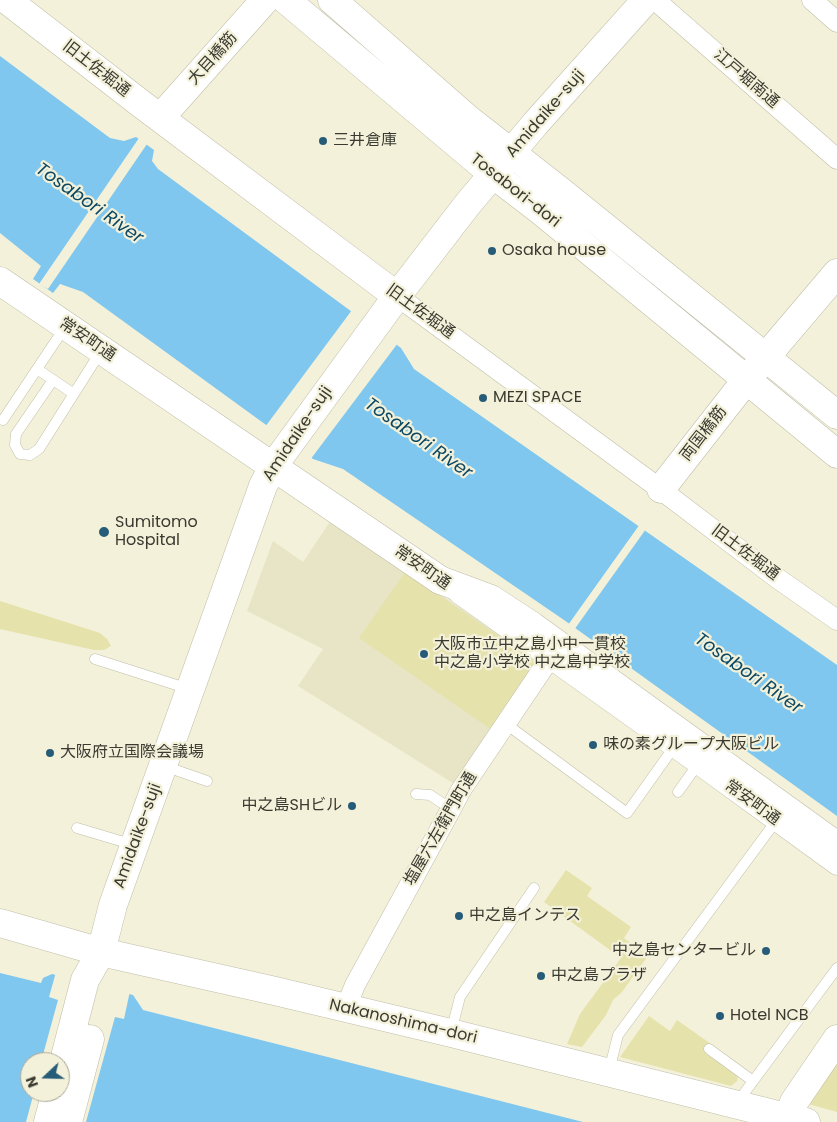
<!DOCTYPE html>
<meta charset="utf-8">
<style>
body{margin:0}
#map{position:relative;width:837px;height:1122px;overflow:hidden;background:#f3f1da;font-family:Poppins,sans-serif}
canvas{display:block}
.north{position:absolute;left:20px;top:1052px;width:50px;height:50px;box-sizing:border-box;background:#f3f1da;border:1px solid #a9a896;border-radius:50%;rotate:249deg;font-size:14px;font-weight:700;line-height:20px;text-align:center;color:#3a3a31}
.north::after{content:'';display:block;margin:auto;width:18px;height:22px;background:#265c77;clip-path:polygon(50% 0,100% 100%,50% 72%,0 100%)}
</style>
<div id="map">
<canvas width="837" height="1122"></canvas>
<div class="north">N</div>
</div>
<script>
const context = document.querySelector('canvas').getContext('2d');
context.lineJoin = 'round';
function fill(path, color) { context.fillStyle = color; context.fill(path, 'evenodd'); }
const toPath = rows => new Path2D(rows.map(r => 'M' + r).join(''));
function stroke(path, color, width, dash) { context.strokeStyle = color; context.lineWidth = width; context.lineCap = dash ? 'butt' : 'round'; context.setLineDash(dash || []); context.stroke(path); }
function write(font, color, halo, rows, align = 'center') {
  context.font = font + ' Poppins,"Noto Sans JP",sans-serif'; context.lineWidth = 4.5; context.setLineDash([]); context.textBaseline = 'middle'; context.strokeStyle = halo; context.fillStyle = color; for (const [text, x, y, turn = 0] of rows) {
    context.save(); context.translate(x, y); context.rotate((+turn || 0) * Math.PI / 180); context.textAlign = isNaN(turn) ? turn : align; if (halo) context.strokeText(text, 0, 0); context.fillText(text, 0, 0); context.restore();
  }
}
fill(toPath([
 [331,520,535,659,537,665,456,785,298,686,323,649,247,611,273,541,303,562]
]), '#e7e5c6');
fill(toPath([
 [405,572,534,660,535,664,492,730,359,638],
 [0,601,100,633,107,639,111,646,104,650,94,650,0,629],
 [566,870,592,888,587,896,631,927,624,938,648,956,622,992,613,1000,606,1015,582,1047,567,1044,580,1014,621,958,544,902],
 [649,1016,670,1031,677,1020,711,1044,705,1053,738,1076,737,1081,731,1086,620,1057],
 [837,1057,837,1112,808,1104]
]), '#e6e2ab');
fill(toPath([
 [0,56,110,138,124,141,136,137,154,150,152,161,158,169,401,348,414,369,837,665,837,816,564,620,343,469,313,459,83,292,60,284,53,293,33,279,41,266,0,233],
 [0,973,41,983,43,978,52,974,133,995,143,1010,583,1122,0,1122],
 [30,1062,60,1062,60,1092,30,1092]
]), '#7fc7ee');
fill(toPath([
 [139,138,141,139,142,138,147,144,48,289,39,284],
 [352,310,398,343,310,460,265,427],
 [640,524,646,529,574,630,568,625],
 [56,972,130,991,124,1019,115,1017,86,1122,26,1122,34,1092,60,1092,60,1062,41,1062,58,1000,49,997]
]), '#f3f1da');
const lane = toPath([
 [37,369,74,394],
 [53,380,16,434,15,445,20,454,30,455,39,449,101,351],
 [3,420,65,327],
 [95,659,189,689],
 [506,724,627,813,674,747],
 [164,766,207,781],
 [678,792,698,764],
 [416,794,430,795,451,809],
 [77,828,134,845],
 [451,1032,460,997,534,888],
 [709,1049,753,1081],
 [609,1071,618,1035,776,821],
 [742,1104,745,1092,837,968]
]);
const street = toPath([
 [655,0,837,159],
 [812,0,837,22],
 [397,296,652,483,777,578,837,620],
 [458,593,698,764,837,865],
 [349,1009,351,995,355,985,451,809,461,790,550,658]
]);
const secondary = toPath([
 [7,0,140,103,397,296],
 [286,0,494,175,541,211,837,454],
 [332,0,468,119,559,190,837,415],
 [160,118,265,0],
 [0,281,440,580],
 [661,489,747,379,837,273],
 [0,923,101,952,275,991,451,1033,806,1122],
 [60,1076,85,980,101,952,113,905,263,486,274,465,397,296,467,205,535,124,646,0],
 [789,1117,794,1102,837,1039],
 [48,1122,56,1092],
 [68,1122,90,1039]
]);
const highway = toPath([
 [440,580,491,599,532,626,837,846]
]);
stroke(lane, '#c0bea8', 11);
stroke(street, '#c0bea8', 21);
stroke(secondary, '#c0bea8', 29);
stroke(highway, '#c0bea8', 29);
stroke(lane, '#fff', 10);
stroke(street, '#fff', 20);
stroke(secondary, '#fff', 28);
stroke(highway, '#fff', 28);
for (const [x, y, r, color] of [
 [323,141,5,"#265c77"],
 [492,251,5,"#265c77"],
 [483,398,5,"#265c77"],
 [104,532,6,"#265c77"],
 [424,654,5,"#265c77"],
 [593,745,5,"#265c77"],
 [50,753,5,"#265c77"],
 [352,806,5,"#265c77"],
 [459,916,5,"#265c77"],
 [766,951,5,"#265c77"],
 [541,976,5,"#265c77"],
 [720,1016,5,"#265c77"]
]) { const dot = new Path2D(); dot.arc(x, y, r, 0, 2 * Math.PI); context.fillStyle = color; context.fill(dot); stroke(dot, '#f3f1da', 2); }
write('16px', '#3a3a31', '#f3f1da', [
 ["大目橋筋",213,59,-48],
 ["旧土佐堀通",96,69,38],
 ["江戸堀南通",746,79,41],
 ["Amidaike-suji",546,114,-49],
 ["Tosabori-dori",515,191,38],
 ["旧土佐堀通",420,312,36],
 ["常安町通",87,340,34],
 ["Amidaike-suji",298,434,-56],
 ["両国橋筋",704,434,-52],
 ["旧土佐堀通",745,553,37],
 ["常安町通",422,568,35],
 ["常安町通",752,803,36],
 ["塩屋六左衛門町通",441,829,-60],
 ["Amidaike-suji",138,836,-70],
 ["Nakanoshima-dori",403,1022,13]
]);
write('16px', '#3a3a31', '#f3f1da', [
 ["三井倉庫",333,141],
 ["Osaka house",502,251],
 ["MEZI SPACE",493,398],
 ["Sumitomo",115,523],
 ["Hospital",115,541],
 ["大阪市立中之島小中一貫校",434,645],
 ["中之島小学校 中之島中学校",434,663],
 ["味の素グループ大阪ビル",603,745],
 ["大阪府立国際会議場",60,753],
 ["中之島SHビル",342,806,"right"],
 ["中之島インテス",469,916],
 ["中之島センタービル",756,951,"right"],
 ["中之島プラザ",551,976],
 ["Hotel NCB",730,1016]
], 'left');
write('italic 18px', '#0d4963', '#f3f1da', [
 ["Tosabori River",89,204,35],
 ["Tosabori River",418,439,35],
 ["Tosabori River",748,674,35]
]);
</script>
